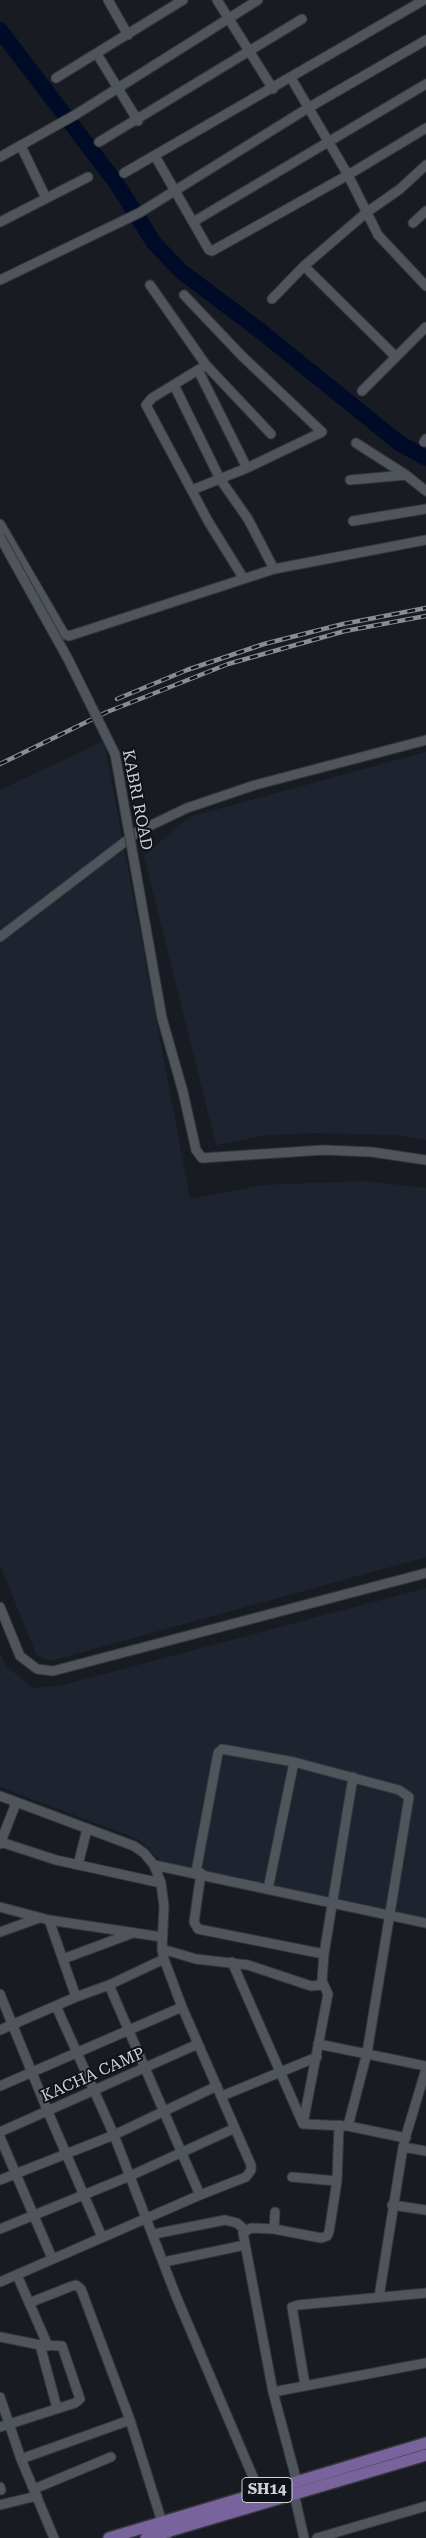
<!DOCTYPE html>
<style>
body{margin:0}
canvas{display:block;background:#181c22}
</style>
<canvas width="426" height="2538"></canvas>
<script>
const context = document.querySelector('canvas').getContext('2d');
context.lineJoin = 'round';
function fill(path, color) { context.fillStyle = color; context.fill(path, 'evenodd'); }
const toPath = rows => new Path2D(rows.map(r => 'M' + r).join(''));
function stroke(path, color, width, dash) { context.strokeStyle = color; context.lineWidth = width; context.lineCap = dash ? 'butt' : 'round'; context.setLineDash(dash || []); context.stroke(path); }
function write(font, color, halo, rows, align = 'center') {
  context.font = font + ' "Roboto Serif",serif'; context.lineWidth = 4; context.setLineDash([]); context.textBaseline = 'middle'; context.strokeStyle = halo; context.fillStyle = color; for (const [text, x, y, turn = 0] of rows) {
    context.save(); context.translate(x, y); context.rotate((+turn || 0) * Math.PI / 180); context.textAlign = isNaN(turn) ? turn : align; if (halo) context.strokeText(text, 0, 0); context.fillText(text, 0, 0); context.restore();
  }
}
fill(toPath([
 [104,741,190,1199,264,1185,364,1181,426,1188,426,1557,50,1661,37,1656,0,1565,0,790],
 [426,752,426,1140,396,1135,314,1133,267,1135,216,1145,144,856,189,817],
 [426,1588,426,1918,161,1861,138,1839,0,1787,0,1653,6,1666,33,1688,63,1685]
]), '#1d242f');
stroke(toPath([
 [0,30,117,184,154,243,182,272,263,333,399,443,426,458]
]), '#000b27', 16);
const minor = toPath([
 [108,0,128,35],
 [217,0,273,89],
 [97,54,138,121],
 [56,78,183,0],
 [291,78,348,175,378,235,426,286],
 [99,142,302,19],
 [21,146,46,198],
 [155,156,209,250,212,251,348,175,426,128],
 [0,157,75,115,258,0],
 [124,173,424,0],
 [0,222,88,177],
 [193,222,426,84],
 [413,223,426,211],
 [304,266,396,357],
 [0,280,139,213,308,108,426,40],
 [150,285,206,365,271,434],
 [184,295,242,356,322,432,247,468,192,490],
 [272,299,304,266,367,212,400,189,426,165],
 [206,365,152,398,146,405,208,521,244,579],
 [198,370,247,468],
 [174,385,220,479,248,519,274,569],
 [362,391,426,327],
 [424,442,426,439],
 [356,443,406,475,426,491],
 [350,480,406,475],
 [353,521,426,509],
 [0,524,64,634,69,636,274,569,426,540],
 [0,937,139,831,187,808,255,785,426,740],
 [183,1092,196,1150,202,1158,323,1150,372,1152,426,1160],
 [0,1607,20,1656,37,1669,53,1671,426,1573],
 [0,1796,134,1846,144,1853,154,1865,161,1883,164,1906,162,1949,164,1959,182,2007,251,2165,251,2170,246,2177,200,2195,0,2282],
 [1,1842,56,1860,161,1883],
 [0,1844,16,1803],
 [78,1865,87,1829],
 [154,1865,426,1923],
 [196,1872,218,1753,222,1749,294,1762,399,1790,409,1797,367,2053,348,2126],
 [201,1873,194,1922,198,1929,324,1954],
 [268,1889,294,1762],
 [0,1907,49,1920,162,1937],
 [49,1920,76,1997],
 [0,1932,39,1918],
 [162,1949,196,1959,248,1965,311,1986,322,1985],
 [63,1959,130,1934],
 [232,1962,303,2124],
 [109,1985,200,2195],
 [0,1994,48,2112,102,2237],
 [56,2006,114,2135,176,2296,262,2498],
 [0,2030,76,1997,109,1985,164,1959],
 [318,2044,426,2066],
 [0,2086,182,2007],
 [222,2096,317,2057],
 [303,2124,328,1994,322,1981,324,1954,353,1777],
 [303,2124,348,2126,406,2138],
 [0,2132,198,2044],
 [0,2137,52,2258],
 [404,2142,426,2069],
 [292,2177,337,2181],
 [0,2180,114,2135,217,2086],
 [392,2205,426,2210],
 [0,2229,130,2176,235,2128],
 [274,2229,275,2212],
 [154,2234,225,2220,237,2223,245,2230],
 [164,2262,245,2245],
 [17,2275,48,2346],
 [379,2297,403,2147,426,2151],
 [29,2303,72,2286,76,2285,81,2289,130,2420,167,2538],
 [0,2337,40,2345,62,2346,80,2399,75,2403,0,2427],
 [40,2345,57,2408],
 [305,2385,292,2307,298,2305,426,2293],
 [273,2392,426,2363],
 [0,2397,21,2459,54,2538],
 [21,2459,130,2420],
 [297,2482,273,2392,243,2233,251,2228,274,2229,321,2238,327,2236,329,2232,337,2181,339,2125],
 [0,2487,1,2490],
 [34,2489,111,2457],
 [294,2493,304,2538],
 [0,2505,37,2496],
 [317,2538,426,2506]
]);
const major = toPath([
 [109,2538,426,2443],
 [146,2538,426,2455]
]);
stroke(minor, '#35373c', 11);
stroke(major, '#35373c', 14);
stroke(minor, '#50555c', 9);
stroke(major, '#78639c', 11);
const rail = toPath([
 [117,699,187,670,264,644,343,624,426,608],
 [0,764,107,712,228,664,345,631,426,616]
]);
stroke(rail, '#898c91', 4.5);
stroke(rail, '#0f1319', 2.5, [8]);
const minorBridge = toPath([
 [0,537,68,659,115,754,162,1018,183,1092]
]);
stroke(minorBridge, '#35373c', 11, []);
stroke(minorBridge, '#50555c', 9);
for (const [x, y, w] of [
 [267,2490,50]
]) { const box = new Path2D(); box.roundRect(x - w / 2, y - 12.5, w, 25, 4); context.fillStyle = '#0f1319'; context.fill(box); stroke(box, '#cfd1d6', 1); }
write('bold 15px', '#cfd1d6', null, [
 ["SH14",267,2490]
]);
write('16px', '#cfd1d6', '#0f1319', [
 ["KABRI ROAD",137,800,79],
 ["KACHA CAMP",93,2075,-24]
]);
</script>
